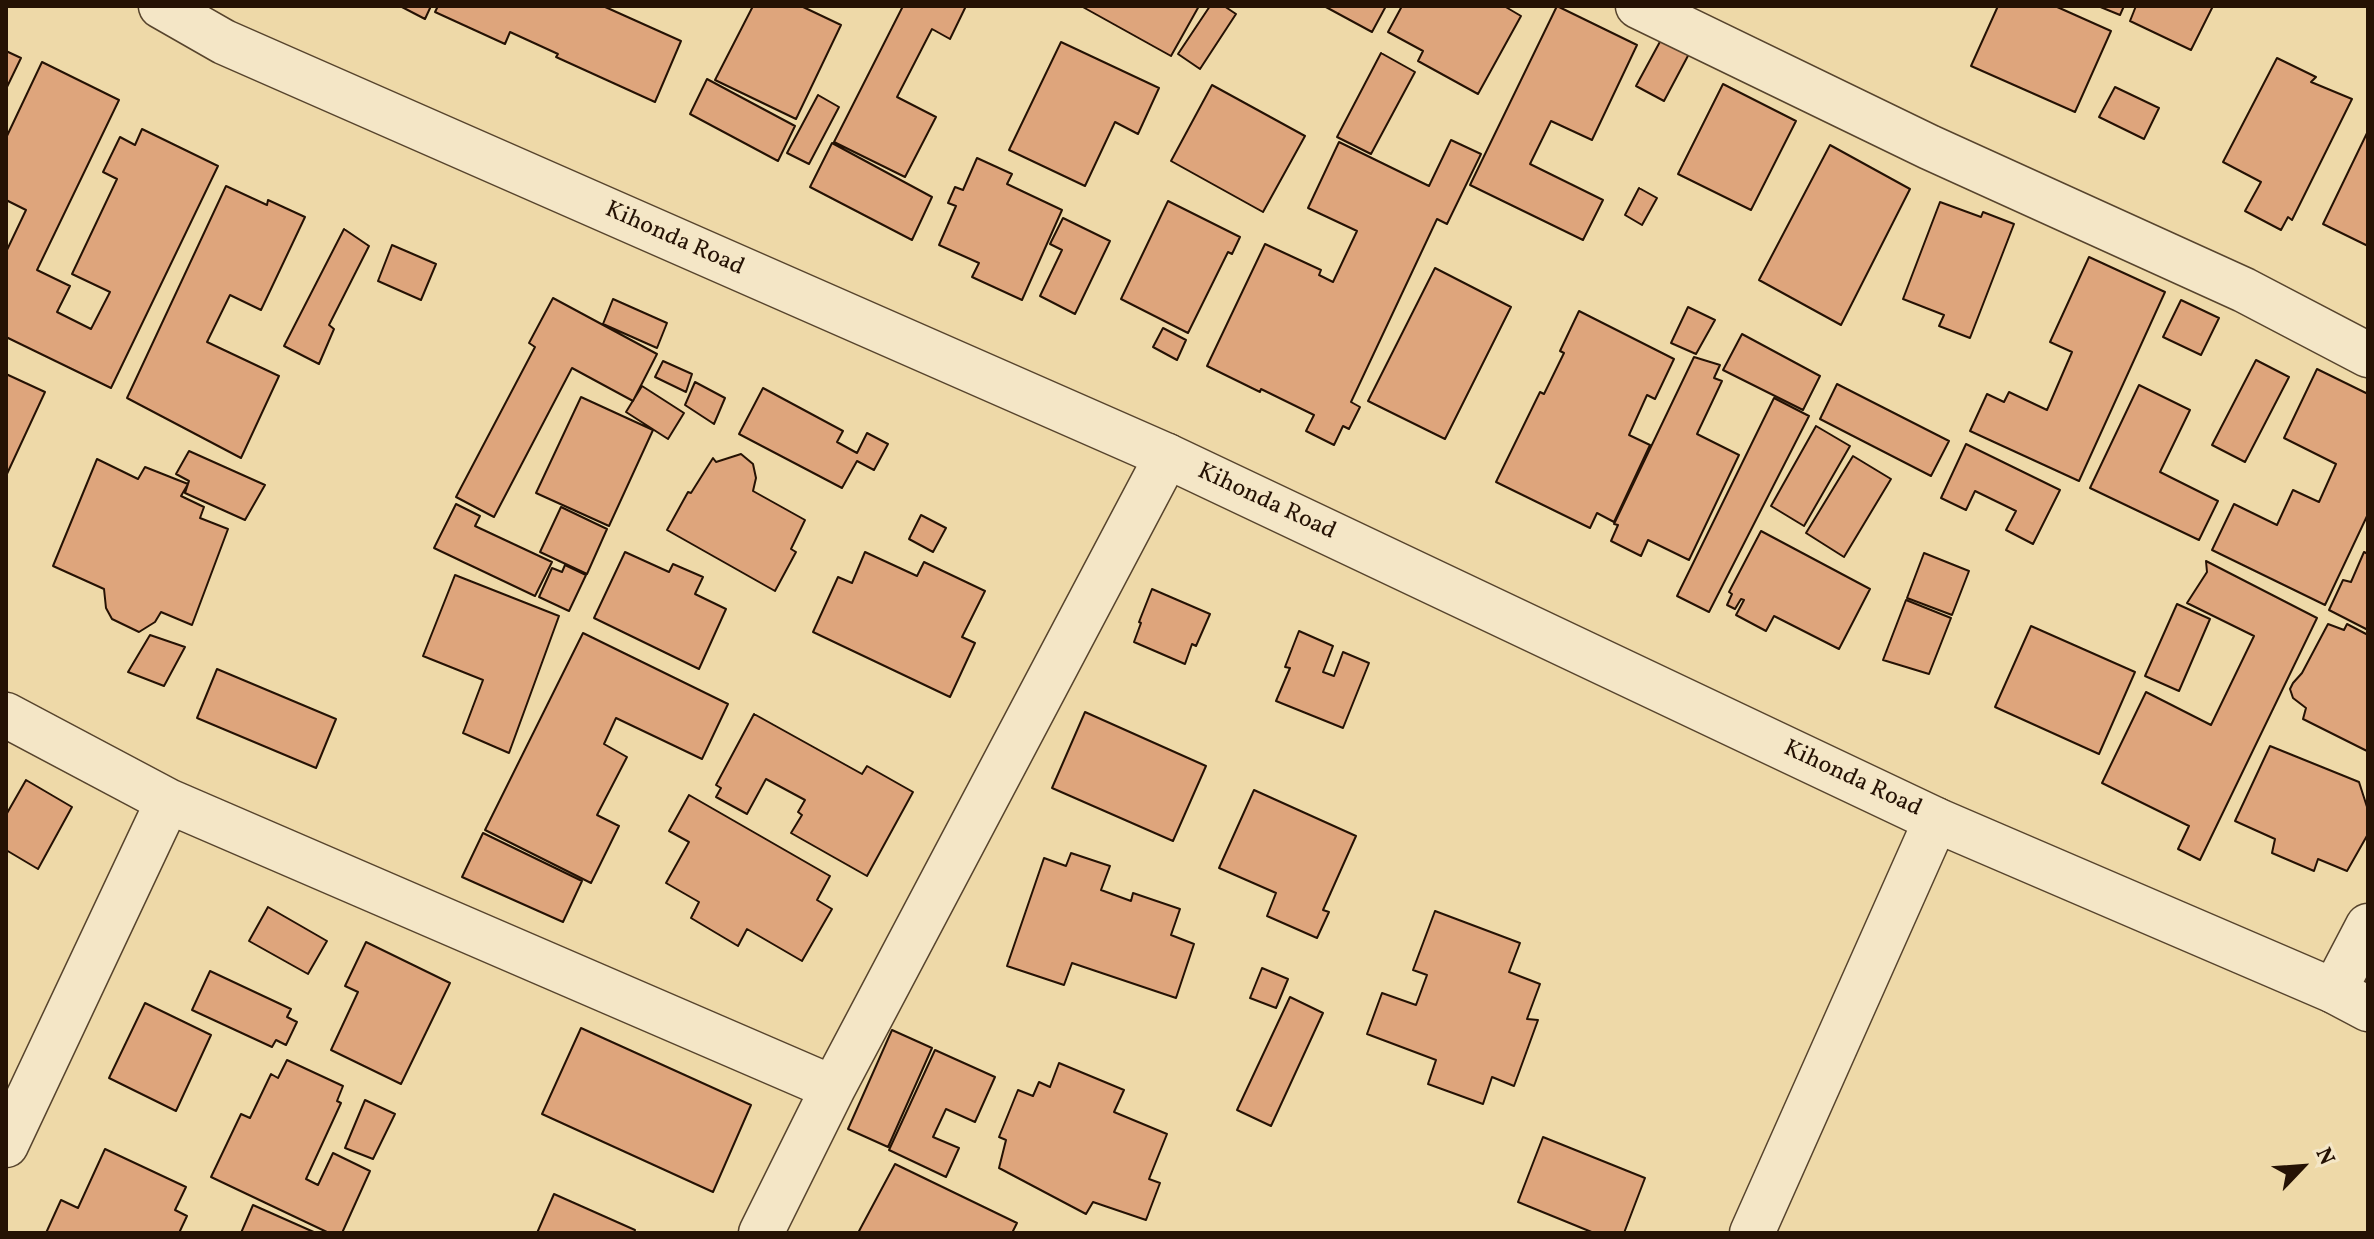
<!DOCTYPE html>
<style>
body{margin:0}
#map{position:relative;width:2374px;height:1239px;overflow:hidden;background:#eed9a8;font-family:Vollkorn,serif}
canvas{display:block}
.frame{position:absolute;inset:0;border:8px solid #251204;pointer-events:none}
.north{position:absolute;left:2262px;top:1127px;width:80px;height:80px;-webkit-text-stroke:6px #f4e6c6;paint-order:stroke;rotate:65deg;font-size:22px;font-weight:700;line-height:32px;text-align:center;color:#251204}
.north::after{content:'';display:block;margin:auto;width:28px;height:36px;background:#251204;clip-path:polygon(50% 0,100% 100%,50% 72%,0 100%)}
</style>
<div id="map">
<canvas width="2374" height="1239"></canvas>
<div class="frame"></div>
<div class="north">N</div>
</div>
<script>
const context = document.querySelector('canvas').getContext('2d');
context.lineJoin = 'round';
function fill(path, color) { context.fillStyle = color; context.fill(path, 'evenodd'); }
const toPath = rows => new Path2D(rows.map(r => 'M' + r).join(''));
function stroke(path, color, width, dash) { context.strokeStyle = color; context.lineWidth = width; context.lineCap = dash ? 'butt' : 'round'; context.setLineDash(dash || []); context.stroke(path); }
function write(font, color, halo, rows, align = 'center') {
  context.font = font + ' Vollkorn,serif'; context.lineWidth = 6; context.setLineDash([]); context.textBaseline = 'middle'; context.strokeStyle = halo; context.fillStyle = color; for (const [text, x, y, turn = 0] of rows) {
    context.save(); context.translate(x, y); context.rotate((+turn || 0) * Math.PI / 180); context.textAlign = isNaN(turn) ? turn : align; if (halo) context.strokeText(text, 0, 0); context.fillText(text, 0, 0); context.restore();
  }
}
const building = toPath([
 [400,6,431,6,425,19,400,6],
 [438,6,603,6,681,41,655,102,556,57,558,54,510,32,505,44,435,12,438,6],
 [753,6,801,6,841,25,796,119,715,80,753,6],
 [903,6,966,6,950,39,932,29,897,97,936,117,905,177,834,142,903,6],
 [1081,6,1199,6,1171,56,1081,6],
 [1210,6,1224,6,1236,14,1200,69,1178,54,1210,6],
 [1324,6,1386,6,1372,32,1324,6],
 [1402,6,1504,6,1521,16,1478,94,1418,61,1423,51,1388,32,1402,6],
 [1557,6,1637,45,1592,140,1551,121,1530,164,1603,200,1583,240,1470,185,1557,6],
 [1998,6,2055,6,2111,31,2075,112,1971,66,1998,6],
 [2098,6,2124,6,2120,15,2098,6],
 [2136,6,2213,6,2191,50,2130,21,2136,6],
 [1662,38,1690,52,1664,101,1636,86,1662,38],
 [1061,42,1159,88,1138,134,1115,122,1085,186,1009,150,1061,42],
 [6,51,21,58,6,89,6,51],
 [1381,53,1415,72,1371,154,1337,137,1381,53],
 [2277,58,2316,77,2311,82,2352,99,2292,220,2288,217,2281,230,2245,211,2261,182,2223,162,2277,58],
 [42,62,119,100,37,270,70,286,57,312,91,329,110,292,72,274,117,179,103,172,120,137,135,145,142,129,218,166,111,388,6,337,6,252,26,210,6,200,6,138,42,62],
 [707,79,795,126,778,161,690,114,707,79],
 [1723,84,1796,121,1751,210,1678,174,1723,84],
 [1212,85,1305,136,1263,212,1171,161,1212,85],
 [2115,87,2159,108,2144,139,2099,117,2115,87],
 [818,95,839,107,809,164,787,153,818,95],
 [2368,131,2368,246,2323,224,2368,131],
 [1451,140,1481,154,1447,224,1437,219,1351,402,1360,407,1349,429,1343,426,1334,445,1306,431,1314,415,1261,389,1260,392,1207,366,1265,244,1321,270,1319,275,1333,282,1357,231,1308,208,1339,142,1429,186,1451,140],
 [832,143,932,197,912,240,810,187,832,143],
 [1830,145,1910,189,1841,325,1759,280,1830,145],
 [977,158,1012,174,1007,184,1062,210,1022,300,972,277,979,263,939,245,956,206,948,203,955,187,963,190,977,158],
 [226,186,267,205,268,200,305,217,261,310,230,295,207,342,279,376,241,458,127,398,226,186],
 [1639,188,1657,198,1642,225,1625,215,1639,188],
 [1168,201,1240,237,1232,254,1228,252,1188,333,1121,299,1168,201],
 [1940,202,1981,217,1983,212,2014,224,1970,338,1939,326,1944,315,1903,299,1940,202],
 [1063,218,1110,241,1075,314,1040,296,1062,250,1050,244,1063,218],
 [344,229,369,246,329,325,334,329,319,364,284,346,344,229],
 [392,245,436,264,421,300,378,281,392,245],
 [2089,257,2165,292,2079,481,1970,431,1987,394,2004,402,2009,392,2047,410,2072,352,2050,342,2089,257],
 [1435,268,1511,307,1445,439,1368,401,1435,268],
 [553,298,657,354,633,401,572,368,494,517,456,497,535,347,529,343,553,298],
 [613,299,667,323,657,348,603,324,613,299],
 [2181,300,2219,318,2201,355,2163,337,2181,300],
 [1688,307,1715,320,1696,354,1671,343,1688,307],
 [1579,311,1674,359,1655,399,1647,395,1629,435,1650,445,1614,522,1597,513,1590,528,1496,482,1540,392,1544,394,1564,353,1560,351,1579,311],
 [1163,328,1186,340,1177,360,1153,347,1163,328],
 [1742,334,1820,376,1803,410,1723,370,1742,334],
 [1694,357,1720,365,1714,378,1722,381,1697,434,1739,455,1689,560,1648,540,1641,556,1611,541,1618,525,1614,524,1694,357],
 [2256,360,2289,377,2245,462,2212,445,2256,360],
 [663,361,692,374,686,392,655,377,663,361],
 [2317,369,2368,394,2368,514,2325,605,2212,550,2234,504,2277,525,2293,490,2319,502,2336,464,2284,438,2317,369],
 [6,374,45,392,6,476,6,374],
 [695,382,725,398,714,424,685,405,695,382],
 [1837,384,1949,441,1931,476,1820,419,1837,384],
 [2139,385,2190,410,2160,472,2218,501,2199,540,2090,488,2139,385],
 [642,386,684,413,668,439,626,412,642,386],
 [763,388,843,431,837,442,857,453,867,433,888,444,874,470,857,461,842,488,739,434,763,388],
 [581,397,653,430,609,526,536,493,581,397],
 [1774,398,1809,416,1709,612,1677,596,1774,398],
 [1816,426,1850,446,1804,526,1771,506,1816,426],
 [1966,444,2060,490,2033,544,2006,530,2016,511,1975,491,1966,510,1941,498,1966,444],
 [189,451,265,485,245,520,185,493,189,481,176,474,189,451],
 [741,454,753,464,756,478,753,491,805,520,791,549,796,552,775,591,667,530,688,492,691,493,713,458,716,462,741,454],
 [1853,456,1891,479,1844,557,1806,533,1853,456],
 [97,459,138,479,145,467,188,484,181,496,204,507,200,518,228,529,192,625,161,612,155,622,139,632,112,619,106,608,104,589,53,566,97,459],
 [456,504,480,516,475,526,552,562,535,596,434,548,456,504],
 [561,507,607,529,587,574,540,552,561,507],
 [921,515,946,528,933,552,909,539,921,515],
 [1761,531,1870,589,1839,649,1774,616,1766,631,1736,615,1744,600,1741,599,1735,609,1727,605,1732,594,1729,592,1761,531],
 [625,552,669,572,673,564,703,577,695,594,726,609,699,669,594,618,625,552],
 [865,552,917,576,924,562,985,591,962,637,975,643,950,697,813,632,838,577,852,583,865,552],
 [2364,552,2368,554,2368,630,2329,610,2343,580,2351,582,2364,552],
 [1924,553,1969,571,1952,615,1907,598,1924,553],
 [2206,561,2317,618,2200,860,2178,849,2189,826,2102,783,2146,692,2211,725,2254,636,2187,603,2207,572,2206,561],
 [565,565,586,575,569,611,539,597,552,568,562,572,565,565],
 [455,575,559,616,509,753,463,733,483,680,423,656,455,575],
 [1152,589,1210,614,1196,646,1192,644,1185,664,1134,642,1141,623,1139,622,1152,589],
 [1906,600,1951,618,1929,674,1883,660,1906,600],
 [2177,604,2210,619,2179,691,2145,676,2177,604],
 [2328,624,2344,630,2347,624,2368,635,2367,751,2303,719,2306,708,2293,698,2290,689,2293,683,2302,673,2328,624],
 [2031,626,2135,672,2099,754,1995,707,2031,626],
 [1299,631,1333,646,1323,672,1334,676,1343,652,1369,663,1343,728,1276,701,1290,668,1285,667,1299,631],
 [583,633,728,704,702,759,616,718,604,744,627,757,597,815,619,826,591,883,485,830,583,633],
 [150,635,185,647,164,686,128,672,150,635],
 [217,669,336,719,316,768,197,718,217,669],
 [1085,712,1206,766,1173,841,1052,788,1085,712],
 [754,714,862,774,867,766,913,792,867,876,791,833,802,815,798,812,805,800,766,779,747,814,716,797,721,788,716,785,754,714],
 [2270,746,2359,782,2368,810,2368,834,2347,871,2318,859,2314,871,2272,853,2275,839,2235,821,2270,746],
 [26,780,72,807,38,869,6,850,6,815,26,780],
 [1254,790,1356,836,1323,910,1329,912,1317,938,1267,916,1276,893,1219,868,1254,790],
 [689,795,830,876,817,900,832,909,802,961,747,929,738,946,691,918,699,902,666,883,689,842,669,831,689,795],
 [483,833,582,881,563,922,462,877,483,833],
 [1071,853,1110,866,1101,890,1131,901,1133,893,1180,909,1171,935,1194,944,1176,998,1072,963,1064,985,1007,966,1044,858,1066,866,1071,853],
 [268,907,327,941,308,974,249,941,268,907],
 [1435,911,1520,943,1509,972,1540,984,1527,1019,1538,1020,1514,1086,1492,1077,1483,1104,1428,1084,1436,1060,1367,1034,1382,993,1416,1005,1427,975,1413,970,1435,911],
 [366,942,450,983,401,1084,331,1050,358,992,345,986,366,942],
 [1262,968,1288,979,1276,1008,1250,998,1262,968],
 [210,971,291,1009,287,1017,297,1022,286,1045,276,1040,272,1047,192,1010,210,971],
 [1290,997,1323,1013,1271,1126,1237,1110,1290,997],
 [145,1003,211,1035,176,1111,109,1078,145,1003],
 [581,1028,751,1105,713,1192,542,1114,581,1028],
 [892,1030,932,1048,888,1147,848,1129,892,1030],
 [935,1050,995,1077,975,1122,946,1109,933,1137,959,1148,946,1177,889,1150,935,1050],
 [287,1060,343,1086,337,1101,341,1103,306,1179,318,1185,333,1153,370,1171,342,1233,329,1233,211,1177,241,1114,250,1118,271,1074,278,1078,287,1060],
 [1059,1063,1124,1090,1114,1112,1167,1134,1149,1179,1160,1183,1146,1220,1093,1202,1086,1214,999,1168,1006,1140,999,1137,1018,1090,1033,1096,1039,1082,1050,1087,1059,1063],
 [365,1100,395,1114,373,1159,345,1148,365,1100],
 [1543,1137,1645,1178,1624,1233,1594,1233,1518,1202,1543,1137],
 [105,1149,186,1187,175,1210,187,1216,179,1233,46,1233,61,1200,78,1208,105,1149],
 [895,1164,1017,1223,1012,1233,858,1233,895,1164],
 [554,1194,635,1230,634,1233,537,1233,554,1194],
 [253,1205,316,1233,241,1233,253,1205]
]);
fill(building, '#dea57c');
stroke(building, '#251204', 2);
const minor = toPath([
 [1638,6,1929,147,2244,290,2368,355],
 [6,715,168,801,833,1088],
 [2334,991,2368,926],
 [6,1145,168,801],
 [761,1233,833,1088,1167,456],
 [1752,1233,1936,820]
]);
const tertiary = toPath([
 [161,6,224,42,1167,456,1936,820,2334,991,2368,1009]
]);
stroke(minor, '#57442d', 47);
stroke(tertiary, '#57442d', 47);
stroke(minor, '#f4e6c6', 44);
stroke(tertiary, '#f4e6c6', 44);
write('24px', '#251204', '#f4e6c6', [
 ["Kihonda Road",674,240,24],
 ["Kihonda Road",1266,503,25],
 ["Kihonda Road",1852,780,25]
]);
</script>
